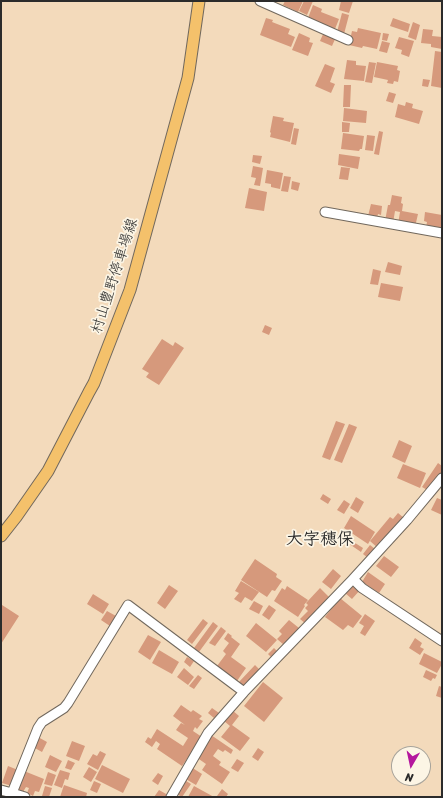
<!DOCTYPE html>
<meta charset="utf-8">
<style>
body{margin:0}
#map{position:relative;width:443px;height:798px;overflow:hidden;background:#f3dabb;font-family:Sriracha,sans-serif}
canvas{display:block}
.frame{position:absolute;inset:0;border:2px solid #2b2b2b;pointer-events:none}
.north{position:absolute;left:391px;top:746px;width:40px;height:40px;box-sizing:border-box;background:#fcf5e5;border:1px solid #a8a49b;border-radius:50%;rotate:189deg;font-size:11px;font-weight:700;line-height:16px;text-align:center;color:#2b2b2b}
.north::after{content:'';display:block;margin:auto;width:14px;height:18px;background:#b5179e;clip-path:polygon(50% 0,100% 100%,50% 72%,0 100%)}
</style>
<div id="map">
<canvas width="443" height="798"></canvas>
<div class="frame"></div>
<div class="north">N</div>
</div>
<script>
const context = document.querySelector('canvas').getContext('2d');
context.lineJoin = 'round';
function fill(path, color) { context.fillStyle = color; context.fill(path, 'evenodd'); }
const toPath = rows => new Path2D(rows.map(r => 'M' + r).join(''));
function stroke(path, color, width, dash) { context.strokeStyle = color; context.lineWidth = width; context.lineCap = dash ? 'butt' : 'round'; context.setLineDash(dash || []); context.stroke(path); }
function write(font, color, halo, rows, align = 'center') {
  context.font = font + ' Sriracha,"Klee One",sans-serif'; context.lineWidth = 3.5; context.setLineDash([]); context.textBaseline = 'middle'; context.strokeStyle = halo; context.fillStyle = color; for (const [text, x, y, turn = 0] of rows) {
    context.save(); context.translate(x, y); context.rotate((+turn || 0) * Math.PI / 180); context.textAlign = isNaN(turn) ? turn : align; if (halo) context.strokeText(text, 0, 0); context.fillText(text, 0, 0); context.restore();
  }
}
fill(toPath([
 [285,1,303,1,298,12,283,5],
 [304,1,313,1,307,15,299,11],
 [341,1,353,1,349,13,339,10],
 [313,5,322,9,321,12,339,19,335,29,308,18],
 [342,13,349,15,344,34,337,32],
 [266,18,273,20,272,22,290,29,288,34,295,37,291,47,260,35],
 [393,18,410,24,408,32,390,26],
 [413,22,420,25,416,40,408,37],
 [358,28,381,33,377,49,363,46,362,48,349,45,352,31,357,32],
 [423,29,433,30,432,36,442,37,442,49,431,47,431,44,421,43],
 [324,32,336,37,332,46,320,41],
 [299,33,310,38,309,42,313,43,308,56,292,50],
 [383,33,389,34,387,41,382,40],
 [399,37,414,41,409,57,401,54,402,50,395,48],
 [382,41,390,43,387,53,379,51],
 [435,51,442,52,442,88,431,86],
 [347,60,356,61,356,65,366,66,364,81,344,79],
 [369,62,376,63,372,83,365,82],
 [377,62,398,66,397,70,400,71,398,82,394,81,393,84,387,83,388,80,374,77],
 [325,64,335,68,330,82,335,84,331,93,315,86],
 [423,79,430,80,428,87,422,86],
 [344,85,351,85,350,107,343,107],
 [389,92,396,94,393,103,386,101],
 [406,102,413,104,412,108,423,111,419,124,395,117,398,104,405,106],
 [344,108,367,111,366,123,343,121],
 [273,116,284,118,283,121,294,123,290,142,270,137,271,133,270,132],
 [342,122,350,123,349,132,342,132],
 [294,128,299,129,296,145,291,144],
 [379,131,383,132,379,155,374,154],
 [343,133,364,136,362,149,360,149,359,151,341,149],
 [367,135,375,136,373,151,365,150],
 [339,154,360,157,358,169,338,165],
 [253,155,262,156,260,164,252,162],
 [253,166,263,168,260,186,254,185,256,178,251,177],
 [341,167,350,168,348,180,339,179],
 [267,170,283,173,280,189,271,187,271,184,265,183],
 [284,176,291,177,288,192,281,191],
 [292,181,300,183,298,191,291,189],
 [249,188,267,192,264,211,245,208],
 [392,195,402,197,401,203,403,204,402,211,418,214,415,227,398,224,400,212,395,211,393,223,385,221,388,205,390,205],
 [371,204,382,206,381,215,378,214,377,218,368,216],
 [425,212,442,215,442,232,426,227,427,222,424,221],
 [388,262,402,266,400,275,385,272],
 [373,269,381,271,378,285,370,284],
 [381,283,403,287,400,301,378,297],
 [265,325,272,328,269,335,262,332],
 [162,339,173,346,175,342,184,348,159,385,146,377,149,373,142,369],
 [336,421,345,424,330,460,322,457],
 [349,424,357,427,342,463,334,460],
 [399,440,412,446,405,463,392,457],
 [438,463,442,466,442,472,429,491,422,487],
 [403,464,426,473,420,488,397,478],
 [323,494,331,499,328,504,320,499],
 [356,497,364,502,358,513,350,508],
 [437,498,442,500,442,515,431,510],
 [344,500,350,504,344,514,337,510],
 [398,513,404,518,379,549,370,541,390,517,393,519],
 [351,516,375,532,368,544,344,528],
 [344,536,363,548,361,552,342,539],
 [370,545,375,549,368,558,363,554],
 [384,556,399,567,391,577,376,566],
 [255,559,277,574,276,577,282,581,275,591,272,590,267,597,241,580],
 [333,569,341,576,331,589,322,582],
 [368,572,385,584,379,593,362,582],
 [241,581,259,592,252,601,245,597,241,603,234,599,239,593,235,591],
 [354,584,360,590,352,599,345,593],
 [169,585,178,591,165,609,157,603],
 [287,586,308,600,304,605,305,606,298,617,274,601,282,588,285,590],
 [320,588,330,598,306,624,300,619,308,611,305,608,308,605,306,603],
 [93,594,109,604,103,614,87,604],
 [340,598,362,616,353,628,348,625,343,630,325,617],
 [254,601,263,606,259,614,249,609],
 [2,605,19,616,1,644,1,606],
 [269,605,276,610,269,620,262,615],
 [107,611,116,616,110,626,101,620],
 [365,614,375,621,365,636,360,633,364,626,359,623],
 [203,619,208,623,192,644,187,640],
 [289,620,299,628,284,645,277,639,282,634,279,631],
 [213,622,218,626,199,652,194,648],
 [256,623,277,640,266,652,246,636],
 [221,627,226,631,215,646,209,643],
 [228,633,232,636,231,637,240,644,231,657,246,668,237,681,217,666,226,654,223,651,229,643,224,639],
 [148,635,161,642,150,660,138,652],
 [415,638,422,643,420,647,424,649,420,655,409,648],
 [274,648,278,652,272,658,268,654],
 [159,650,179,662,172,674,152,663],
 [424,653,442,662,442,664,437,673,419,664],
 [187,657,194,661,190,667,184,662],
 [255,665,260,670,244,688,238,683],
 [184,668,194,677,188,685,177,677],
 [426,670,437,675,435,679,433,678,431,681,423,677],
 [198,675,202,678,194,689,189,686],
 [263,682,283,698,264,722,244,706],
 [439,686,442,687,442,698,436,696],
 [181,705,191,712,193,710,202,716,199,719,203,721,197,729,195,727,193,731,202,737,182,766,157,749,160,744,156,741,152,747,145,742,148,737,151,739,157,729,183,746,188,738,176,730,181,723,185,725,173,716],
 [212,708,219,713,214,718,208,713],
 [232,710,239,716,232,725,250,738,240,751,221,737,230,726,224,721],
 [211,735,233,750,231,754,225,750,223,752,218,749,213,756,221,762,219,765,230,772,222,784,202,770,206,764,196,757],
 [38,737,47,742,42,752,33,747],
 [72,741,85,746,79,761,66,756],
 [258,748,264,752,258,761,252,757],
 [100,751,106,754,98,770,87,764,93,754,97,756],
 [50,755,62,761,56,772,45,767],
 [237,759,244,763,238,772,231,768],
 [68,760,75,763,71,770,65,768],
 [102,765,130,779,123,793,95,779],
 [8,766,18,770,12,786,2,783],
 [89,767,97,772,91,782,83,777],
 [191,767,202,774,196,785,184,778],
 [60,770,70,773,68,780,65,779,62,788,54,785],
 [24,771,44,779,39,792,35,791,33,796,27,793,29,788,26,787,23,792,17,790],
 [48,772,56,775,52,786,44,784],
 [158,773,163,776,158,785,152,781],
 [183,779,191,784,182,797,175,793],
 [94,781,101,784,97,793,90,790],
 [64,785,87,793,86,797,60,797],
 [45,786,52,788,49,797,42,796],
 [194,786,214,797,188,797],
 [222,789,228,794,226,797,218,797,217,796],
 [159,790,168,795,166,797,154,797]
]), '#d6997c');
const minor = toPath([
 [260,1,348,40],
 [325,212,442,233],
 [353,579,362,588,442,641],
 [1,790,12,793,25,797],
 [12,793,38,728,42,722,64,708,68,703,128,605,244,692],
 [171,797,208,733,244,692,353,579,407,520,442,478]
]);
const major = toPath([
 [1,536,16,517,48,471,89,392,94,383,130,290,188,78,199,1]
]);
stroke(minor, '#71685d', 11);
stroke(major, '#71685d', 13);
stroke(minor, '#fff', 9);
stroke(major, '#f4c16b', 11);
write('15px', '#2b2b2b', '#fcf5e5', [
 ["村山豊野停車場線",115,276,-72]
]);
write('bold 17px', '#2b2b2b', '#fcf5e5', [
 ["大字穂保",320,540]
]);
</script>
